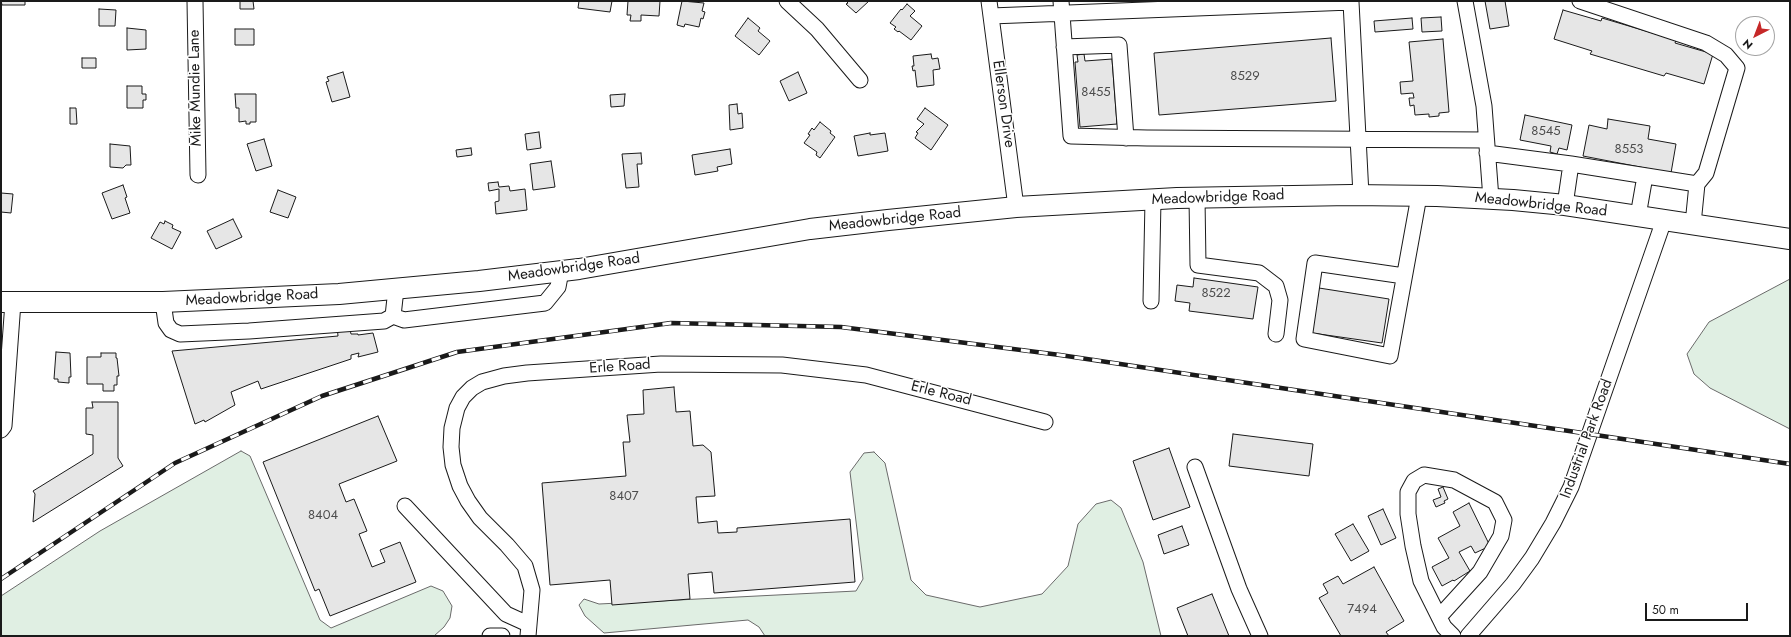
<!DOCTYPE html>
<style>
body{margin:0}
#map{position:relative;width:1791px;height:637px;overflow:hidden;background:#fff;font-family:Jost,sans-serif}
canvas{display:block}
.frame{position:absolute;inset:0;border:2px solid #1a1a1a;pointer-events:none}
.north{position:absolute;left:1735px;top:16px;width:40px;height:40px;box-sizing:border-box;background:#fff;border:1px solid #a3a3a3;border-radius:50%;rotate:222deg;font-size:11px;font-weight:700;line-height:16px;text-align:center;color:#1a1a1a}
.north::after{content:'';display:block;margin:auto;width:14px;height:18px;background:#c62828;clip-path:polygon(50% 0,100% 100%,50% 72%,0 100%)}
.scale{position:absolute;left:1645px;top:603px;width:103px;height:18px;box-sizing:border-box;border:2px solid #1a1a1a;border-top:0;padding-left:5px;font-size:12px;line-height:14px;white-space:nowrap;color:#1a1a1a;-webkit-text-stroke:3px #fff;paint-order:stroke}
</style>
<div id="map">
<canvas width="1791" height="637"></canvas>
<div class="frame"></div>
<div class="north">N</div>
<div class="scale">50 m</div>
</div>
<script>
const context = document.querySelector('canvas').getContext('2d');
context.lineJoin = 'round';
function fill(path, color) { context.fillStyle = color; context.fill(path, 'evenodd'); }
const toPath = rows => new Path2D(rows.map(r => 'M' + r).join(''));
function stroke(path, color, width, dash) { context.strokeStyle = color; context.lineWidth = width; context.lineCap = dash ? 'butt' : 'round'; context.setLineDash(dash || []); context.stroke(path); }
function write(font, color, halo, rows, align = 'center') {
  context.font = font + ' Jost,sans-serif'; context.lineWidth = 3; context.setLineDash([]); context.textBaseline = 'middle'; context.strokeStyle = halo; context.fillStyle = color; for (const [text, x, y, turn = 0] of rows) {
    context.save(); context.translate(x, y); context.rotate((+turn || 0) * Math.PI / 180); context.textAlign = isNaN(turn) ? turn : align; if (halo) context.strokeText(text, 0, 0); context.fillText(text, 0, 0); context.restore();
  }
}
const green = toPath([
 [1790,279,1790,429,1710,388,1694,374,1687,354,1709,322,1790,279],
 [241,451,250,456,320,620,331,628,431,586,443,591,452,606,450,618,444,627,434,636,1,636,1,596,100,531,241,451],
 [874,452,885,463,911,580,926,595,980,607,1042,594,1068,566,1078,524,1096,504,1111,500,1121,508,1143,562,1161,636,765,636,759,627,748,620,604,633,585,616,579,605,584,599,599,604,856,591,863,579,850,472,864,453,874,452]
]);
fill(green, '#e0efe3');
stroke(green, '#6a6a6a', 1);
const building = toPath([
 [1,1,25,1,25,5,2,5,1,1],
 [240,1,253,1,254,9,240,9,240,1],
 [579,1,612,1,610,12,578,8,579,1],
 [628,1,660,1,659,16,641,15,641,21,630,21,631,15,627,15,628,1],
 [682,1,704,3,702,11,705,12,703,19,701,18,699,27,685,24,684,27,677,25,682,1],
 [846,1,869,1,856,13,846,4,848,3,846,1],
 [1485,1,1505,1,1509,26,1490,29,1485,1],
 [907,4,915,11,910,16,922,26,911,40,899,31,898,32,894,29,896,27,890,23,901,9,902,10,907,4],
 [99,9,116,10,115,26,99,26,99,9],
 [1563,10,1601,21,1602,18,1676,40,1675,43,1713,54,1704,84,1666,73,1664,76,1590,54,1592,51,1554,39,1563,10],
 [1441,17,1442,31,1422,32,1421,18,1441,17],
 [748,18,760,28,758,31,770,41,759,55,735,36,748,18],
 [1412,18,1413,29,1375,32,1374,21,1412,18],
 [127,28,146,30,146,49,127,50,127,28],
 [235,29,254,29,254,45,235,45,235,29],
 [1331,38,1336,101,1159,115,1154,53,1331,38],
 [1443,39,1449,112,1439,113,1439,116,1429,117,1429,114,1415,115,1414,105,1410,106,1409,98,1414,98,1413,93,1401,94,1400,82,1413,81,1409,42,1443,39],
 [931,54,932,59,938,58,940,69,933,70,934,85,917,87,915,70,913,71,912,66,914,66,913,56,931,54],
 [1084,54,1085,61,1112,59,1117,124,1080,127,1075,62,1078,62,1077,55,1084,54],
 [82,58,96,58,96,68,82,68,82,58],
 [343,72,350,97,332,102,326,82,329,81,327,77,343,72],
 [798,72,807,93,789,101,780,81,798,72],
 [127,86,142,86,142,94,146,94,146,100,143,100,143,108,127,108,127,86],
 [235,94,256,94,256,122,250,122,250,124,246,124,246,121,239,122,239,108,236,108,235,94],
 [625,94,624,106,611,107,610,95,625,94],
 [737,104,738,114,742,113,743,128,730,130,729,105,737,104],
 [70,108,76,108,77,124,70,124,70,108],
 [925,108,948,125,931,150,915,138,918,133,916,132,924,124,917,119,925,108],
 [1525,115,1572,125,1567,150,1559,148,1557,154,1550,152,1551,146,1520,140,1525,115],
 [1608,119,1650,126,1648,139,1676,144,1671,173,1583,156,1589,125,1607,129,1608,119],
 [820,122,831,131,830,133,835,137,820,158,816,155,817,152,804,143,810,135,808,134,812,128,814,130,820,122],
 [539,132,541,148,527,150,525,134,539,132],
 [870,133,870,135,885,133,888,151,858,156,854,136,870,133],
 [264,139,272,166,256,171,247,144,264,139],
 [110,144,130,146,131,165,126,165,123,168,110,167,110,144],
 [471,148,472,155,457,157,456,150,471,148],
 [730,149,732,164,717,167,718,171,695,175,692,155,730,149],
 [641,153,642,164,637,164,639,187,626,188,622,154,641,153],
 [551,161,555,187,533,190,530,164,551,161],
 [498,182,499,187,509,186,510,191,525,189,527,210,496,214,495,202,499,201,499,189,489,191,488,183,498,182],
 [123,185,127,197,125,198,130,213,112,219,102,193,123,185],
 [278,190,296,197,288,218,270,212,278,190],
 [1,193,13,194,11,213,1,212,1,193],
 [233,219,242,237,216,249,207,231,233,219],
 [165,221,173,225,172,228,181,232,172,249,151,238,160,222,164,224,165,221],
 [1194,278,1258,287,1253,319,1189,311,1190,303,1175,301,1177,285,1193,287,1194,278],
 [1319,288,1389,299,1382,343,1312,333,1319,288],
 [349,325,351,334,358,334,358,335,373,333,378,352,358,357,359,353,351,355,351,359,261,389,258,381,231,392,235,405,205,422,204,420,195,424,172,351,338,336,337,326,349,325],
 [56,352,70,353,71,377,69,377,69,383,58,382,58,379,54,379,56,352],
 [101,353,116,353,116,358,117,358,119,376,117,376,117,385,114,385,114,391,103,391,103,384,87,384,87,357,101,357,101,353],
 [674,387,676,412,690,411,693,446,703,445,711,452,715,496,696,497,698,523,717,521,718,533,737,532,737,528,850,519,855,582,714,593,712,572,688,574,690,599,612,605,610,580,550,585,542,483,626,476,623,442,630,442,627,415,644,414,643,390,674,387],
 [92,402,118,402,118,458,123,466,33,522,35,494,33,491,93,454,93,435,86,434,86,408,93,408,92,402],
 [378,416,397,461,339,484,346,502,354,499,367,531,359,534,372,567,385,562,380,550,400,542,416,582,330,616,319,589,315,591,263,462,378,416],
 [1233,434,1313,444,1309,476,1229,466,1233,434],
 [1169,448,1190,507,1153,520,1133,461,1169,448],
 [1443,487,1448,499,1444,501,1445,503,1436,507,1433,500,1441,497,1438,489,1443,487],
 [1469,503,1490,546,1475,553,1471,546,1459,552,1470,571,1454,581,1453,580,1442,586,1432,567,1449,558,1438,538,1460,526,1453,512,1469,503],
 [1383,509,1396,538,1381,545,1368,516,1383,509],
 [1353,524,1369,551,1351,561,1335,534,1353,524],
 [1182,526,1189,545,1164,554,1158,535,1182,526],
 [1374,567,1404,621,1386,632,1389,636,1341,636,1319,598,1328,593,1323,584,1338,576,1343,584,1374,567],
 [1212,594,1229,636,1188,636,1177,608,1212,594]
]);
fill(building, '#e6e6e6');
stroke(building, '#1a1a1a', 1);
const minor = toPath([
 [195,1,198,175],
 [787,1,817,29,860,80],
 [989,1,1016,207],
 [1061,1,1071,136,1147,138,1486,140],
 [1465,1,1484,106,1491,199],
 [1580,1,1706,43,1726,55,1737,68,1706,173,1697,184],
 [991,16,1351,2,1361,195],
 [1064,47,1119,45,1126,138],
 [1487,153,1571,164],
 [1197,198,1198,265,1259,273,1276,286,1280,300,1276,334],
 [1565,205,1571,164,1697,184,1693,224],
 [1638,216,1645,176],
 [1404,276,1315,263,1304,339,1390,356,1419,196],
 [1151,301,1153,200],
 [163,302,166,323,171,330,180,334,249,331,384,321,393,316,396,289],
 [393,316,404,320,545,303,558,287,561,271],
 [1,430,4,426,13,302],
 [1195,467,1239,589,1260,636],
 [405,506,506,614,528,624],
 [1439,617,1480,572,1501,536,1504,520,1495,502,1454,480,1424,475,1414,481,1408,492,1408,514,1413,546,1421,581,1444,627,1453,636],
 [490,636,502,636],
 [528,636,532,590,525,566,507,545,480,518,468,501,460,486,453,465,451,447,452,428,457,408,463,397,472,388,482,382,504,376,527,373,661,364,782,365,866,375,1045,422],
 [1468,636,1513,584,1532,558,1553,523,1571,487,1664,220]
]);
const major = toPath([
 [1,302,163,302,339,294,479,281,579,269,810,229,888,220,1016,207,1177,198,1351,195,1437,196,1513,200,1565,205,1790,239]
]);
stroke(minor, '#1a1a1a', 17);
stroke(major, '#1a1a1a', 22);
stroke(minor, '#fff', 15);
stroke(major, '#fff', 20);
const rail = toPath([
 [1,579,175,463,322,396,457,352,671,323,841,327,1060,355,1790,464]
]);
stroke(rail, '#1a1a1a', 4.5);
stroke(rail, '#fff', 3, [9]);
write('13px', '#4d4d4d', null, [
 ["8529",1245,77],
 ["8455",1096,93],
 ["8545",1546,132],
 ["8553",1629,150],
 ["8522",1216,294],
 ["8407",624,497],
 ["8404",323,516],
 ["7494",1362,610]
]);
write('15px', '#1a1a1a', '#fff', [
 ["Mike Mundie Lane",196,88,-91],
 ["Ellerson Drive",1003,104,82],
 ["Meadowbridge Road",1218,198,-2],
 ["Meadowbridge Road",1541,205,6],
 ["Meadowbridge Road",895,220,-6],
 ["Meadowbridge Road",574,268,-8],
 ["Meadowbridge Road",252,298,-3],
 ["Erle Road",620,367,-4],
 ["Erle Road",941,394,14],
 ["Industrial Park Road",1587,439,-70]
]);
</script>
